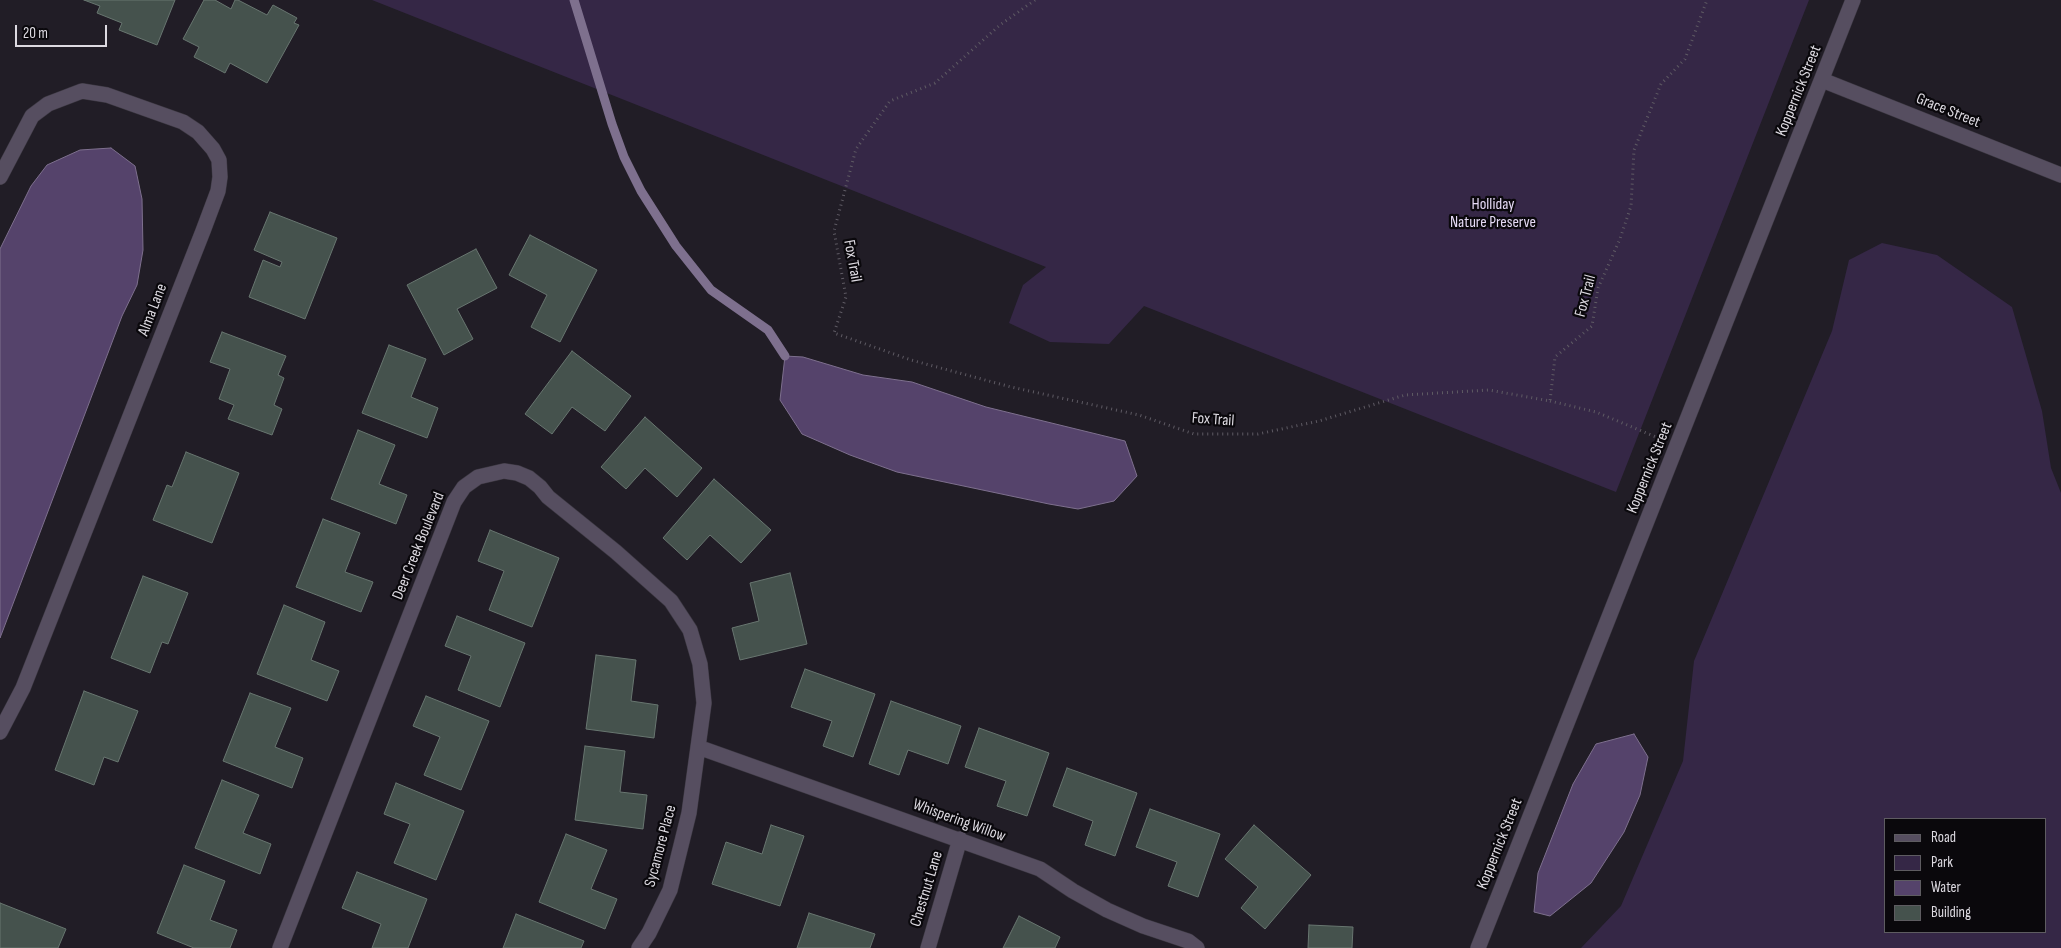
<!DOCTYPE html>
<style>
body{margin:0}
#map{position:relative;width:2061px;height:948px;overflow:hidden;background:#211d26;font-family:"Sofia Sans Condensed",sans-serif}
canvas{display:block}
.legend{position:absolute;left:1884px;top:818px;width:162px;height:115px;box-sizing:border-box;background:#0a080c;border:1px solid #5e5c61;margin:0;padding:6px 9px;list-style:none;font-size:15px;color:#dddae1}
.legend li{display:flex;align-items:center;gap:10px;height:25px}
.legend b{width:25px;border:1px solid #5e5c61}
.scale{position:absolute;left:15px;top:25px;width:92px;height:22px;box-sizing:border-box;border:2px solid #dddae1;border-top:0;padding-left:6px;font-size:15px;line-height:18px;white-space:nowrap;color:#dddae1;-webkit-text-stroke:4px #0a080c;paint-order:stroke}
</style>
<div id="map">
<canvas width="2061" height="948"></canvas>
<ul class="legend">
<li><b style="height:6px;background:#564e60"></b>Road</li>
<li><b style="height:14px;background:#352746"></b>Park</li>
<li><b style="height:14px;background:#55436b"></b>Water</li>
<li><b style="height:14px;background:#45524d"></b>Building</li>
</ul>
<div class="scale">20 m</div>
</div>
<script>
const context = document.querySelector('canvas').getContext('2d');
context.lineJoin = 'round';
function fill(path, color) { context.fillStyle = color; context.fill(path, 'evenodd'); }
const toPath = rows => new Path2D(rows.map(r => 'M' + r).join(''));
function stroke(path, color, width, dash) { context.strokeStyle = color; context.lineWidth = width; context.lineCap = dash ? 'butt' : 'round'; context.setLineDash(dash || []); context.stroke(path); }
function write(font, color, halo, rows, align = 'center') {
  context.font = font + ' "Sofia Sans Condensed",sans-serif'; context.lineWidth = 4.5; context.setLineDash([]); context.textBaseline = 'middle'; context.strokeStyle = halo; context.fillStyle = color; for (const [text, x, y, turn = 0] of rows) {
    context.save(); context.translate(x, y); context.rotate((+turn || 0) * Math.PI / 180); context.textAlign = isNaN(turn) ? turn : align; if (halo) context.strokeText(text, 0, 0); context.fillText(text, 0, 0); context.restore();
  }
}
fill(toPath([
 [372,0,1809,0,1616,492,1144,306,1109,344,1050,342,1009,323,1023,285,1046,267],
 [1882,243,1937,255,2012,307,2042,411,2051,468,2061,493,2061,948,1581,948,1621,906,1683,761,1694,661,1832,331,1849,260],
 [1885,819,2045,819,2045,932,1885,932]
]), '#352746');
const water = toPath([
 [111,148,135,166,142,199,143,250,137,285,122,316,0,638,0,249,31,186,47,165,80,150,111,148],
 [785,356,803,357,863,375,912,382,986,407,1125,441,1137,476,1114,501,1078,509,1049,504,897,472,850,455,802,434,780,400,785,356],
 [1634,734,1648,757,1640,795,1624,832,1591,883,1550,916,1534,912,1538,873,1573,784,1596,744,1634,734]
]);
fill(water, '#55436b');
stroke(water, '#7e708e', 1);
stroke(toPath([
 [574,0,612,124,624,157,641,191,676,246,711,290,768,330,785,356]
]), '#7e708e', 9);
const building = toPath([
 [84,0,175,0,157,45,119,30,122,23,97,13,100,6,84,0],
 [204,0,215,0,231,9,235,0,238,0,267,15,273,5,297,18,294,23,299,25,267,83,230,63,225,73,194,57,199,47,183,39,204,0],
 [270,212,337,238,305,319,249,297,263,260,280,267,282,262,254,250,270,212],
 [530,235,597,270,560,342,531,327,547,295,509,275,530,235],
 [476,249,497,288,457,309,473,339,444,355,407,285,476,249],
 [222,332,286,356,278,375,284,378,274,405,282,409,272,435,228,419,234,405,219,399,230,369,210,362,222,332],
 [389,345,426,359,411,397,438,408,427,438,362,413,389,345],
 [572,351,631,396,605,431,572,407,552,434,525,414,572,351],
 [645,417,702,468,677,497,645,468,626,489,601,467,645,417],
 [358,430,395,445,379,484,407,495,396,524,331,499,358,430],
 [186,452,239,473,212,543,153,520,167,485,172,487,186,452],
 [714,479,771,530,741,563,710,535,687,560,663,538,714,479],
 [323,519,360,533,345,572,373,582,361,612,296,587,323,519],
 [490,530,559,558,532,627,489,610,504,571,478,561,490,530],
 [790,573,807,644,740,660,732,628,759,621,750,583,790,573],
 [143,576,188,593,168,644,162,642,150,673,111,658,143,576],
 [284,605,325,622,311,660,339,671,327,701,257,674,284,605],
 [457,616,525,643,500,707,458,690,471,656,445,646,457,616],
 [596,655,636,660,631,701,658,705,654,738,586,729,596,655],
 [805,669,875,694,853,757,823,746,832,721,791,707,805,669],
 [84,691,138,711,118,762,104,757,94,785,55,770,84,691],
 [250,693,291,708,275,747,303,758,292,788,223,761,250,693],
 [426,696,489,721,461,790,424,775,440,737,413,726,426,696],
 [891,701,961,726,948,764,908,750,899,775,869,764,891,701],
 [979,728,1049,753,1027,816,997,806,1006,781,965,767,979,728],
 [585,746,625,751,620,792,647,795,643,829,575,820,585,746],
 [1067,768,1137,793,1115,856,1085,845,1093,821,1053,806,1067,768],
 [222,780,259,795,243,833,271,844,260,874,195,848,222,780],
 [396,783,464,811,436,880,394,863,410,824,384,814,396,783],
 [1150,809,1220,834,1198,897,1168,886,1177,862,1136,847,1150,809],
 [771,825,804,836,780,906,712,884,726,842,762,854,771,825],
 [1254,825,1311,875,1265,929,1241,908,1258,887,1225,859,1254,825],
 [566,834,607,850,591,889,617,899,605,929,539,902,566,834],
 [184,865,225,881,210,920,237,930,230,948,194,948,157,933,184,865],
 [357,872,427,899,408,948,372,948,381,924,342,908,357,872],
 [0,903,66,929,58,948,0,948,0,903],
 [809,913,875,934,870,948,797,948,809,913],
 [516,914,584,941,581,948,503,948,516,914],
 [1019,916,1060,937,1055,948,1003,948,1019,916],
 [1309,925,1353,927,1352,948,1308,948,1309,925]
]);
fill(building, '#45524d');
stroke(building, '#687670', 1);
const minor = toPath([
 [1822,80,2061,175],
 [0,177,32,116,48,104,82,91,107,95,183,122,198,132,213,149,219,160,220,177,218,191,203,231,23,688,0,732],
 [698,747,1040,869,1073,891,1107,910,1143,926,1188,941,1197,948],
 [280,948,454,502,464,487,478,477,504,471,517,473,529,478,540,487,548,497,616,552,671,601,690,630,700,664,704,703,689,813,670,890,649,933,639,948],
 [928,948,960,839],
 [1478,948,1853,0]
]);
stroke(minor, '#3b3740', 16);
stroke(toPath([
 [1035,0,1000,25,935,83,890,101,856,149,834,231,846,297,834,333,911,360,1011,387,1139,415,1194,434,1258,434,1319,421,1405,395,1489,390,1550,401,1555,357,1592,326,1598,288,1620,239,1631,206,1634,150,1661,84,1685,59,1707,0],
 [1550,401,1596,412,1656,437]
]), '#5f5b64', 3, [1, 4]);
stroke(minor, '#564e60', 15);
write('16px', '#dddae1', '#0a080c', [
 ["Koppernick Street",1799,91,-68],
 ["Grace Street",1948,111,22],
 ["Fox Trail",852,261,80],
 ["Fox Trail",1586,296,-75],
 ["Alma Lane",153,310,-69],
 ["Fox Trail",1213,420,4],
 ["Koppernick Street",1650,468,-68],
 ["Deer Creek Boulevard",419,546,-68],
 ["Whispering Willow",959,821,20],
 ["Koppernick Street",1500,844,-68],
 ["Sycamore Place",661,846,-75],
 ["Chestnut Lane",927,889,-73]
]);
write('16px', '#e5daf5', '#0a080c', [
 ["Holliday",1493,205],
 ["Nature Preserve",1493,223]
]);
</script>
